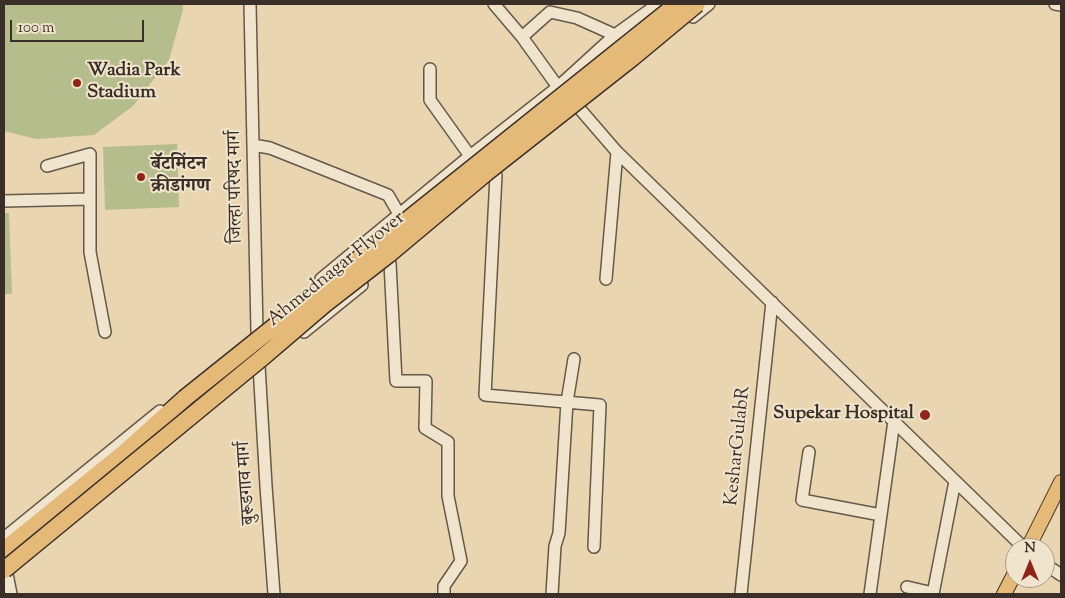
<!DOCTYPE html>
<meta charset="utf-8">
<style>
body{margin:0}
#map{position:relative;width:1065px;height:598px;overflow:hidden;background:#ead5b1;font-family:"Sorts Mill Goudy",serif}
canvas{display:block}
.frame{position:absolute;inset:0;border:5px solid #3a2f28;pointer-events:none}
.north{position:absolute;left:1005px;top:538px;width:50px;height:50px;box-sizing:border-box;background:#f1e4cc;border:1px solid #a89c8a;border-radius:50%;rotate:0deg;font-size:14px;font-weight:700;line-height:20px;text-align:center;color:#3a2f28}
.north::after{content:'';display:block;margin:auto;width:18px;height:22px;background:#8f2418;clip-path:polygon(50% 0,100% 100%,50% 72%,0 100%)}
.scale{position:absolute;left:10px;top:20px;width:134px;height:22px;box-sizing:border-box;border:2px solid #3a2f28;border-top:0;padding-left:6px;font-size:15px;line-height:18px;white-space:nowrap;color:#3a2f28;-webkit-text-stroke:4px #f1e4cc;paint-order:stroke}
</style>
<div id="map">
<canvas width="1065" height="598"></canvas>
<div class="frame"></div>
<div class="north">N</div>
<div class="scale">100 m</div>
</div>
<script>
const context = document.querySelector('canvas').getContext('2d');
context.lineJoin = 'round';
function fill(path, color) { context.fillStyle = color; context.fill(path, 'evenodd'); }
const toPath = rows => new Path2D(rows.map(r => 'M' + r).join(''));
function stroke(path, color, width, dash) { context.strokeStyle = color; context.lineWidth = width; context.lineCap = dash ? 'butt' : 'round'; context.setLineDash(dash || []); context.stroke(path); }
function write(font, color, halo, rows, align = 'center') {
  context.font = font + ' "Sorts Mill Goudy","Noto Serif Devanagari",serif'; context.lineWidth = 4; context.setLineDash([]); context.textBaseline = 'middle'; context.strokeStyle = halo; context.fillStyle = color; for (const [text, x, y, turn = 0] of rows) {
    context.save(); context.translate(x, y); context.rotate((+turn || 0) * Math.PI / 180); context.textAlign = isNaN(turn) ? turn : align; if (halo) context.strokeText(text, 0, 0); context.fillText(text, 0, 0); context.restore();
  }
}
fill(toPath([
 [4,4,183,4,183,10,169,60,133,106,94,135,36,139,4,131],
 [177,144,179,207,105,210,103,147],
 [4,213,9,213,12,294,4,294]
]), '#b6bd8c');
const minor = toPath([
 [250,4,257,331,266,486,274,594],
 [494,4,522,37,558,87],
 [1055,4,1061,5],
 [693,17,709,4],
 [522,37,550,12,577,18,615,35],
 [430,69,430,100,470,156],
 [579,108,617,152,1024,548],
 [253,145,270,148,388,195,399,214],
 [47,166,90,154,90,252,105,332],
 [496,175,485,395,600,405,594,547],
 [4,201,90,199],
 [390,263,396,381,426,381,425,428,448,442,448,496,461,561,444,586,444,594],
 [321,279,470,156,558,87,615,35,658,4],
 [606,279,617,152],
 [304,332,362,285],
 [809,452,802,500,881,515],
 [4,538,160,411],
 [1045,564,1061,575],
 [7,574,11,594],
 [907,587,933,593],
 [552,594,555,546,559,533,567,402,574,359],
 [741,594,772,302],
 [870,594,894,421],
 [933,594,955,481]
]);
const major = toPath([
 [1028,548,1061,482],
 [1004,594,1015,573]
]);
const highway = toPath([
 [4,550,125,452,185,398]
]);
stroke(minor, '#66584a', 14);
stroke(major, '#3a2f28', 16);
stroke(highway, '#3a2f28', 19);
stroke(minor, '#f1e4cc', 11);
stroke(major, '#e5ba78', 14);
stroke(highway, '#e5ba78', 16);
const highwayBridge = toPath([
 [185,398,677,4],
 [4,570,263,357,325,304,388,255,486,173,632,58,697,4]
]);
stroke(highwayBridge, '#3a2f28', 19, []);
stroke(highwayBridge, '#e5ba78', 16);
for (const [x, y, r, color] of [
 [77,83,5,"#8f2418"],
 [141,177,5,"#8f2418"],
 [925,415,6,"#8f2418"]
]) { const dot = new Path2D(); dot.arc(x, y, r, 0, 2 * Math.PI); context.fillStyle = color; context.fill(dot); stroke(dot, '#f1e4cc', 2); }
write('bold 19px', '#3a2f28', '#f1e4cc', [
 ["Wadia Park",87,72],
 ["Stadium",87,94],
 ["बॅटमिंटन",151,166],
 ["क्रीडांगण",151,188],
 ["Supekar Hospital",914,415,"right"]
], 'left');
write('19px', '#3a2f28', '#f1e4cc', [
 ["जिल्हा परिषद मार्ग",237,187,-91],
 ["Ahmednagar Flyover",337,270,-39],
 ["KesharGulabR",739,446,-84],
 ["बुरूडगाव मार्ग",248,483,-94]
]);
</script>
